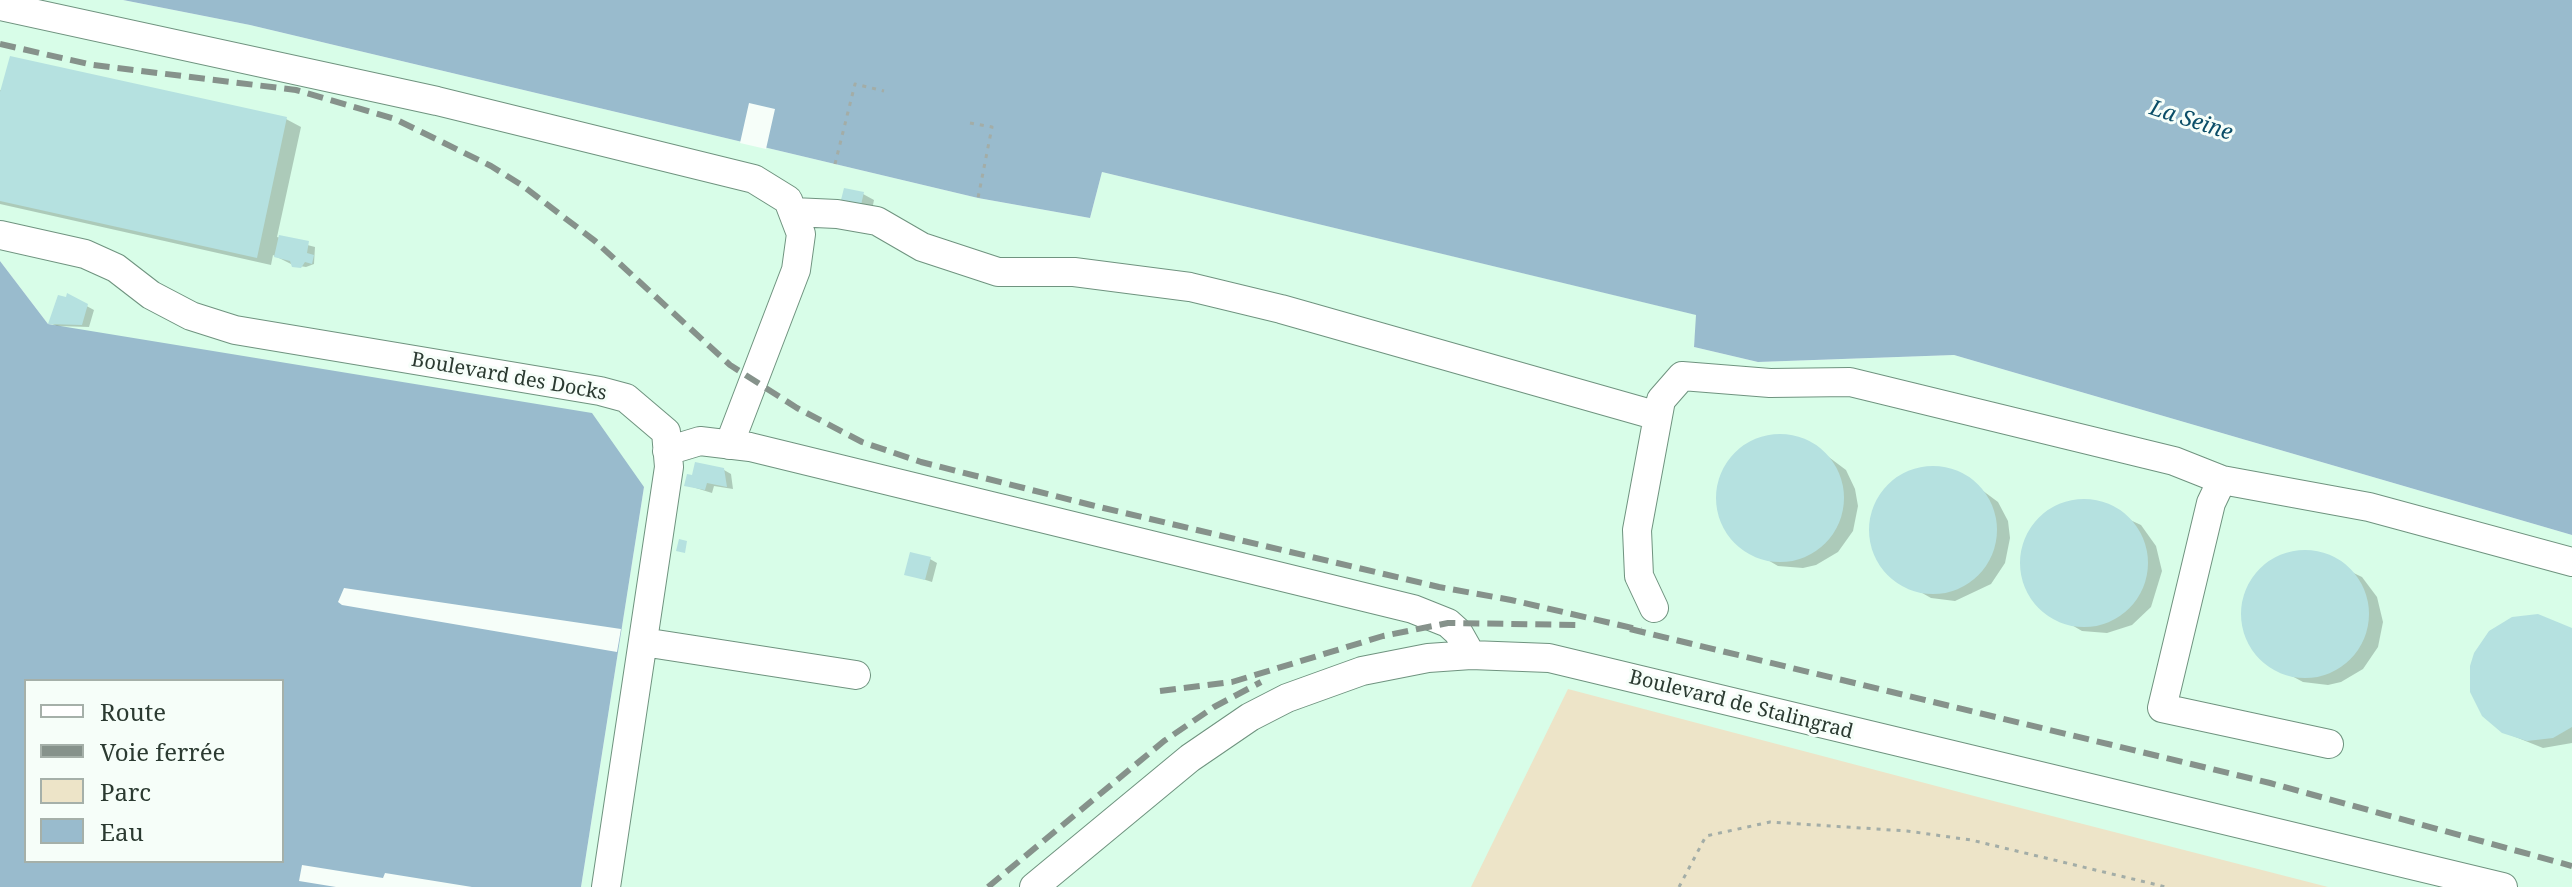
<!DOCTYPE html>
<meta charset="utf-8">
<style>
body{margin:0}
#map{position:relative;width:2572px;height:887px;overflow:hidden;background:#f6fef9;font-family:"Noto Serif",serif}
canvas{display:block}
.legend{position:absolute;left:24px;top:679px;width:260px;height:184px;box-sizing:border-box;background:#f6fef9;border:2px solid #a5b0a9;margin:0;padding:10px 14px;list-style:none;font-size:24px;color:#2b3a31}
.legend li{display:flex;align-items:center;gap:16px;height:40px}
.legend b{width:40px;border:2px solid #a5b0a9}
</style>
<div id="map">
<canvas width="2572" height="887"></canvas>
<ul class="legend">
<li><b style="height:10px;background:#fff"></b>Route</li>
<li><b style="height:10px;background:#86928b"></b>Voie ferrée</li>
<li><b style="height:22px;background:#ede4c8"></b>Parc</li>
<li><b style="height:22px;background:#99bbcd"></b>Eau</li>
</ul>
</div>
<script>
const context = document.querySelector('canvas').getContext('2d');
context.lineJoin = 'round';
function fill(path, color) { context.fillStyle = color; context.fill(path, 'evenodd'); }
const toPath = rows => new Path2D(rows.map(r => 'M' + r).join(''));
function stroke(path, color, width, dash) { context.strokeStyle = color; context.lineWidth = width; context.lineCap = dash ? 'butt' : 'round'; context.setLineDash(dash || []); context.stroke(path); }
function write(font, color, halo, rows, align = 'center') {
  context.font = font + ' "Noto Serif",serif'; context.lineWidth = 6; context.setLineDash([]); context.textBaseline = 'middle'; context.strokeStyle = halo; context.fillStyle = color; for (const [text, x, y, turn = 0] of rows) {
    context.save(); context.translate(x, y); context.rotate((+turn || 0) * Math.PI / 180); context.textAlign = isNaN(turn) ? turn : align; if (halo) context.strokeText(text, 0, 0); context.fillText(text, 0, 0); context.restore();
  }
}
fill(toPath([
 [0,0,123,0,250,25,978,198,1090,218,1102,172,1697,315,1694,347,1758,362,1954,355,2572,535,2572,887,581,887,644,487,48,324,0,261]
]), '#d8fde8');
fill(toPath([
 [1568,689,1978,797,2328,887,1471,887]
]), '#ede4c8');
fill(toPath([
 [123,0,2572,0,2572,535,1954,355,1758,362,1694,347,1696,315,1102,172,1090,218,978,198,250,25],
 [0,261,48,324,592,413,644,487,581,887,0,887],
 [26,681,282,681,282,861,26,861]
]), '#99bbcd');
fill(toPath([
 [749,103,775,109,766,149,740,143],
 [344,588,621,629,617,652,342,605,338,602],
 [302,865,383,878,385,873,472,887,336,887,299,881]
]), '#f6fef9');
fill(toPath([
 [0,90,286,119,301,127,277,237,315,247,314,264,306,267,293,265,273,255,271,265,0,204],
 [863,194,874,200,872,210,844,199],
 [68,296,94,310,89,327,57,326,50,323],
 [1785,436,1810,443,1846,470,1855,489,1858,506,1853,531,1838,552,1816,565,1803,568,1778,566,1740,544,1724,524,1719,499,1723,473,1738,452,1760,439],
 [1938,468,1963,476,1998,502,2008,521,2010,538,2005,563,1991,584,1955,601,1931,598,1892,576,1876,556,1871,531,1876,506,1890,484,1912,471],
 [724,470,731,474,733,489,714,486,712,493,686,485,694,478],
 [2089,501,2141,525,2156,546,2162,571,2151,607,2132,625,2107,633,2082,631,2044,609,2028,589,2022,564,2027,538,2042,517,2064,504],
 [2310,552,2362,577,2377,597,2383,622,2378,647,2363,669,2341,682,2328,685,2303,682,2264,661,2249,640,2243,615,2247,592,2263,569,2285,556],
 [930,559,937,563,932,582,907,574],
 [2572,631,2572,743,2543,748,2503,732]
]), '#0003');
fill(toPath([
 [10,56,287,117,257,258,0,201,0,92],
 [844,188,864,192,861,205,841,200],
 [279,235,309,241,307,253,314,255,312,264,305,262,301,268,292,267,290,261,274,257],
 [67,293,88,304,82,325,48,324,58,295,66,297],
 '1716 498a64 64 0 1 1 128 0a64 64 0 1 1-128 0Z',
 [695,462,724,468,727,487,707,483,705,490,684,486,687,474,692,475],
 '1869 530a64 64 0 1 1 128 0a64 64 0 1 1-128 0Z',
 '2020 563a64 64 0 1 1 128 0a64 64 0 1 1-128 0Z',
 [679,539,687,541,685,553,676,551],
 '2241 614a64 64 0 1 1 128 0a64 64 0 1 1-128 0Z',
 [910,552,931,557,925,580,904,575],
 [2538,614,2572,628,2572,727,2553,738,2527,741,2502,733,2482,716,2470,692,2470,666,2474,653,2489,631,2512,617]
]), '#b5e1e0');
const minor = toPath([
 [0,6,437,101,754,179,788,200,801,234,796,270,729,445],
 [793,212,837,214,877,221,922,247,998,272,1074,272,1190,287,1281,309,1658,416],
 [0,235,85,254,116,268,151,295,191,316,235,330,600,391,626,398,666,432,669,467,606,887],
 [667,451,700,441,750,447,1413,609,1448,623,1458,632,1471,655],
 [1654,608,1639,576,1637,530,1661,400,1682,376,1770,383,1850,382,2174,461,2222,480],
 [643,642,856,675],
 [2329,744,2162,708,2211,503,2222,480,2369,507,2572,562],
 [1034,887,1190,758,1250,717,1287,698,1362,671,1428,658,1471,655,1549,658,2503,887]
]);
stroke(minor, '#6f937f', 30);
stroke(toPath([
 [970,123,992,127,978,198],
 [835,164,855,84,884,91],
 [1679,887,1706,836,1770,822,1907,831,1971,840,2166,887]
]), '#a3ada7', 3, [4, 6]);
stroke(minor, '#fff', 28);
stroke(toPath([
 [0,44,93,65,296,90,395,119,491,166,523,186,595,241,730,365,797,408,862,442,921,462,1091,505,1439,587,1511,600,1641,630],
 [1630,629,2270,783,2572,866],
 [1160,691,1232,682,1383,636,1448,623,1582,625],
 [988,887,1164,741,1214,707,1261,682]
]), '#86928b', 6, [16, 8]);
write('20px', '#2b3a31', '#f6fef9', [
 ["Boulevard des Docks",509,377,10],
 ["Boulevard de Stalingrad",1741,705,14]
]);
write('italic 22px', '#0b4e68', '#f6fef9', [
 ["La Seine",2191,121,18]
]);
</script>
